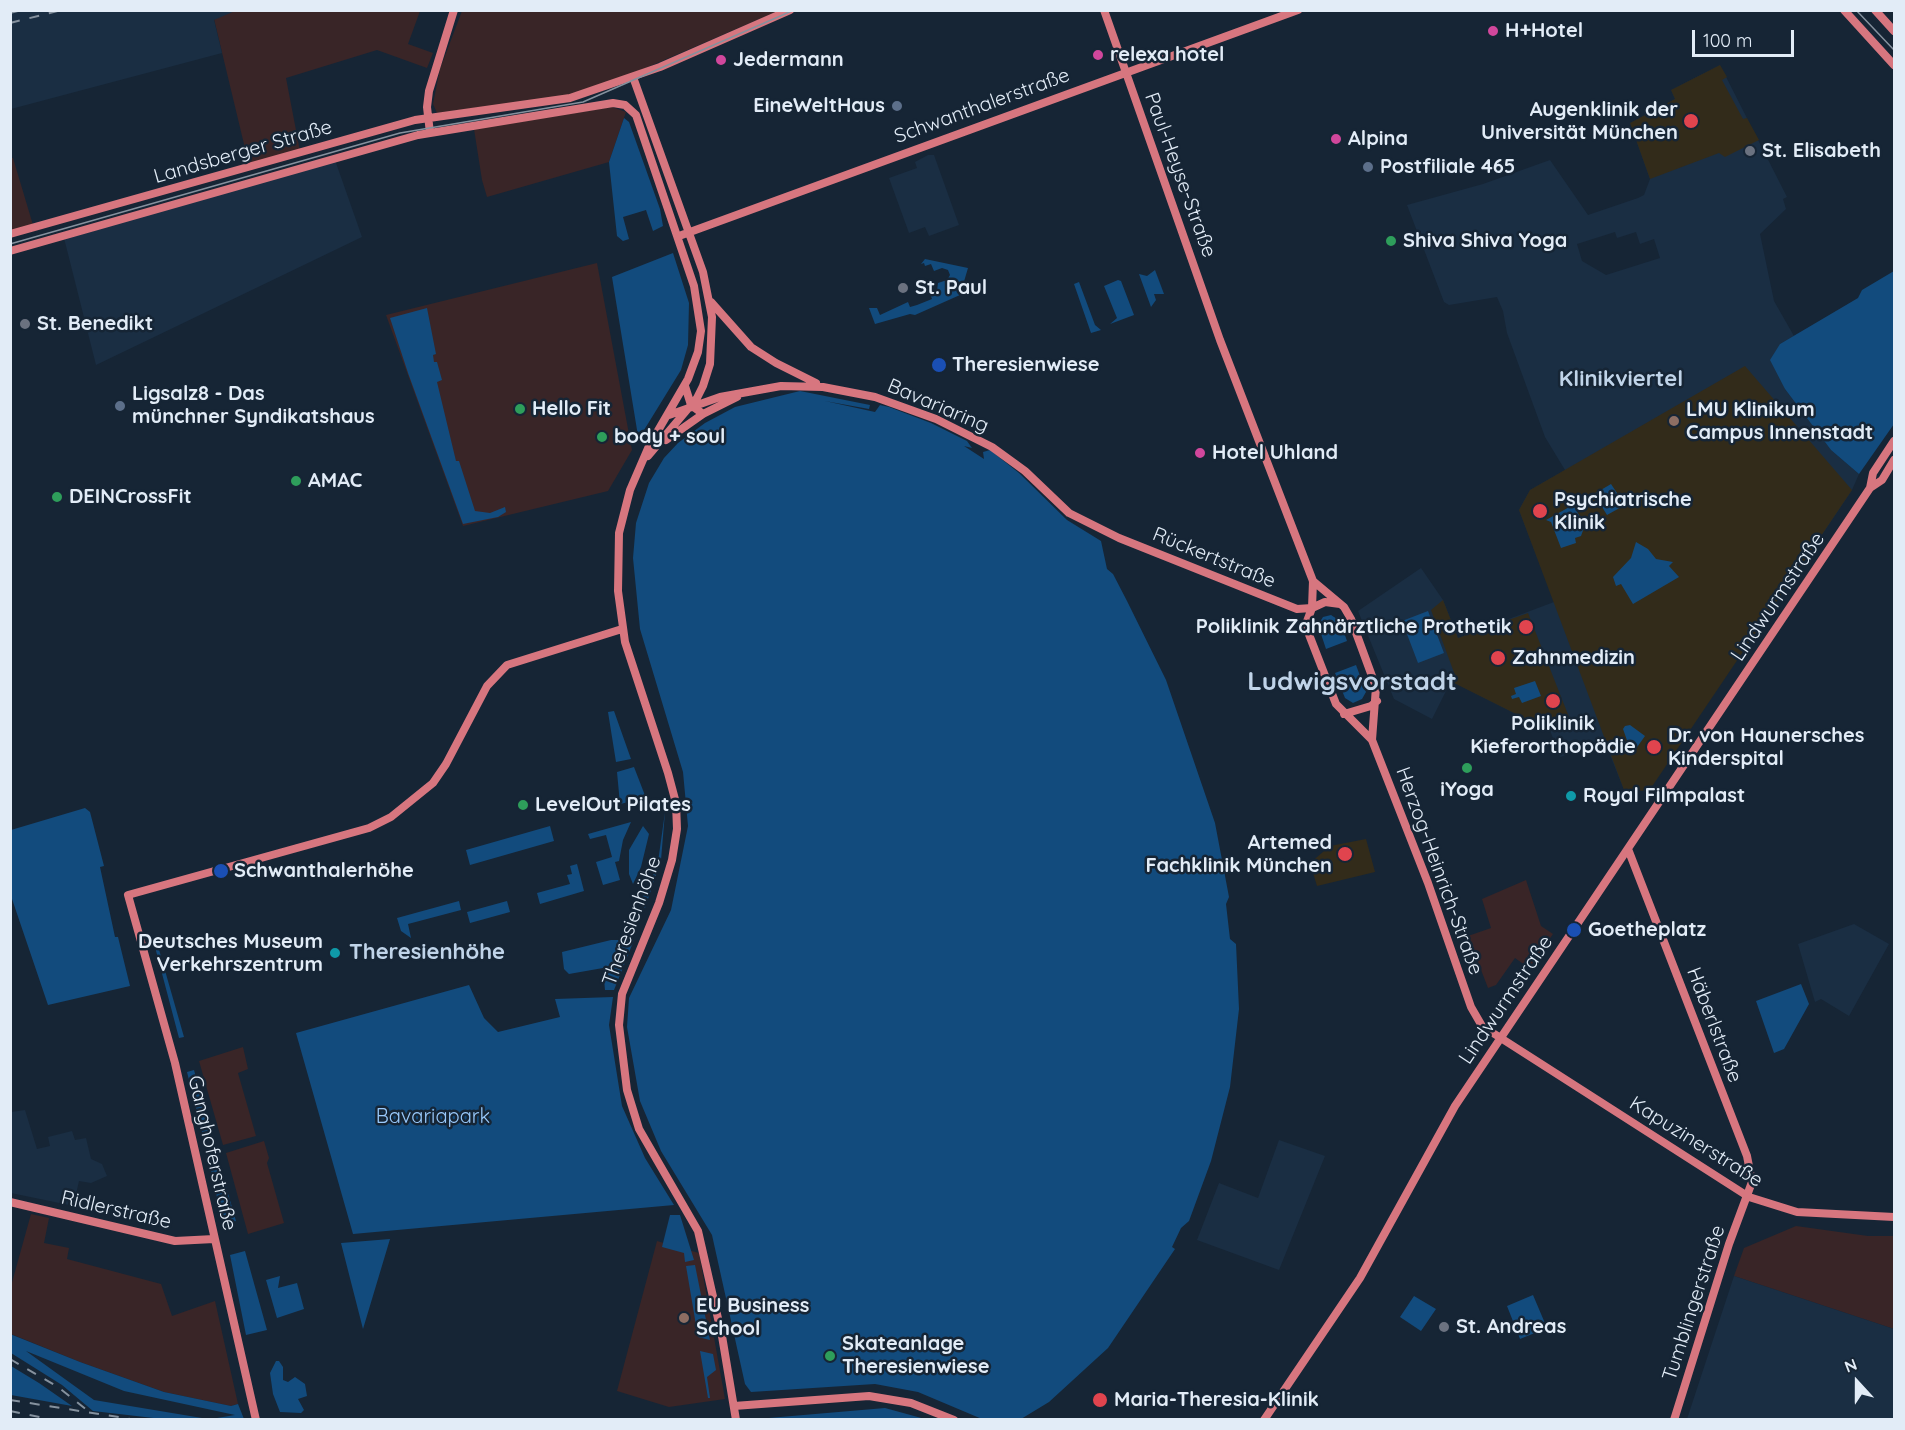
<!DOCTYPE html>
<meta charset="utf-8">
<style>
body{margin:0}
#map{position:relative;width:1905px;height:1430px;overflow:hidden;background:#162535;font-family:Quicksand,sans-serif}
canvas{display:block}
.frame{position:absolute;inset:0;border:12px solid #e2ecf7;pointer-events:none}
.north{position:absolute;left:1827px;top:1352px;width:60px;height:60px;-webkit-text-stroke:4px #162535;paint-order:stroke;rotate:339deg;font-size:16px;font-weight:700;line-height:24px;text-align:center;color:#e2ecf7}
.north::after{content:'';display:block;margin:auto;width:21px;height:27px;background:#e2ecf7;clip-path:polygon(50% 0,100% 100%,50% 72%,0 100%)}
.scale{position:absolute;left:1692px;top:30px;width:102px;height:27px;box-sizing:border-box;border:3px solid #e2ecf7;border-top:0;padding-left:8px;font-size:18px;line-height:21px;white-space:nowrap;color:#e2ecf7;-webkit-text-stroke:4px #162535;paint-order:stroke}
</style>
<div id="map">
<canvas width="1905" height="1430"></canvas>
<div class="frame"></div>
<div class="north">N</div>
<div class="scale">100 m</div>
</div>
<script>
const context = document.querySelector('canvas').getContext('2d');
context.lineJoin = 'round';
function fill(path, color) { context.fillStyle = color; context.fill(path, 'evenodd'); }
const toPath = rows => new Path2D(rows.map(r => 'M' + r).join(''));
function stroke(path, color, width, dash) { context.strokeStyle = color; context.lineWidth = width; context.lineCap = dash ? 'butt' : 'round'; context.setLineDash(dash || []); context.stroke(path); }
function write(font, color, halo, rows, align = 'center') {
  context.font = font + ' Quicksand,sans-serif'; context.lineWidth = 5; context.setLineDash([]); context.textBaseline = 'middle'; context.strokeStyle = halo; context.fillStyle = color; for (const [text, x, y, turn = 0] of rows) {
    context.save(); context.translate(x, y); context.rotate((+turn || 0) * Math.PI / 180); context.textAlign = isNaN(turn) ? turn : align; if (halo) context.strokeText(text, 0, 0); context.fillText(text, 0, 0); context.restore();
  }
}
fill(toPath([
 [235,10,420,11,408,44,433,53,427,68,377,50,286,78,300,151,249,165,214,19],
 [462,11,778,11,641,70,568,96,437,113,433,104,440,69],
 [612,107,626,112,609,162,487,197,482,180,474,129],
 [10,158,13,158,33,225,10,231],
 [597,263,632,450,608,491,463,526,386,315],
 [1526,880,1541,926,1553,934,1529,968,1515,958,1496,985,1488,988,1468,936,1491,928,1482,899],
 [243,1047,248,1069,238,1073,256,1136,223,1145,199,1061],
 [264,1141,269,1158,267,1163,284,1223,248,1234,226,1153],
 [31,1214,49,1218,44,1243,69,1248,67,1259,161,1284,172,1316,215,1301,238,1404,231,1406,164,1392,80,1362,11,1334,11,1286],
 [1796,1226,1868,1236,1894,1236,1894,1329,1734,1276,1744,1248],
 [657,1241,699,1253,725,1399,669,1407,617,1391]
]), '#392527');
fill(toPath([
 [11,10,235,10,235,11,214,20,222,53,11,109],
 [1720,65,1787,197,1783,199,1786,209,1760,234,1774,301,1794,336,1780,344,1785,389,1831,450,1859,474,1852,490,1749,643,1624,790,1605,742,1560,757,1548,725,1526,719,1451,681,1432,719,1394,699,1358,611,1421,568,1443,600,1458,638,1554,602,1519,510,1530,490,1565,470,1545,437,1507,333,1503,311,1497,297,1449,305,1444,302,1407,205,1483,184,1550,160,1588,215,1638,198,1644,195,1650,179,1630,123,1675,99,1671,90],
 [1615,232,1617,238,1636,232,1640,244,1654,239,1660,258,1606,275,1582,261,1577,244],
 [928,155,934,155,959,225,929,236,925,227,909,233,889,178,917,168,915,162],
 [335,160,362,237,96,365,64,238],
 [1854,924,1889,944,1849,1016,1821,999,1815,1002,1798,944],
 [25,1110,37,1149,50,1146,48,1137,72,1131,75,1140,86,1138,91,1159,102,1164,107,1176,91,1183,79,1181,74,1203,70,1202,69,1205,11,1193,11,1112],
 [1279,1140,1325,1156,1279,1270,1197,1240,1219,1183,1258,1198],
 [1734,1276,1894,1329,1894,1419,1687,1419]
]), '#1a2e43');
fill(toPath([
 [1720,65,1727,77,1722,80,1743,119,1747,118,1759,140,1725,157,1719,153,1650,179,1630,123,1675,99,1671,90],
 [1745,366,1852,490,1649,791,1624,790,1519,510,1530,490],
 [1443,600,1458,638,1528,613,1569,717,1548,725,1526,719,1454,683,1456,678,1431,610],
 [1366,839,1375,872,1317,886,1310,863,1330,846]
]), '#322b1a');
fill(toPath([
 [624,118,629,122,660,209,663,226,653,231,646,210,623,217,629,239,623,241,617,236,609,162],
 [673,253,689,303,688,345,681,370,641,435,638,436,612,277],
 [925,259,968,268,960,295,915,315,910,314,875,324,869,308,877,308,880,315,908,302,910,307,917,305,932,299,930,294,937,291,938,283,947,280,950,275,948,270,942,268,934,271,931,264,925,266,924,263,921,264],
 [1155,270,1164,294,1154,294,1156,300,1151,307,1139,274,1147,276],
 [1894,271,1894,424,1859,474,1831,450,1785,389,1770,360,1780,344,1858,298,1862,290],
 [1118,280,1121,281,1134,315,1110,324,1117,318,1104,286],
 [1079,282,1095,325,1101,330,1091,333,1074,284],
 [427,308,436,354,433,355,434,362,437,362,442,380,437,382,456,461,459,461,475,511,490,513,505,507,506,512,498,517,463,524,408,373,390,318],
 [800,391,870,405,869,409,825,401,875,412,880,405,889,407,931,423,967,441,972,448,964,446,984,459,983,452,990,450,1019,473,1067,520,1101,541,1107,569,1113,574,1127,601,1166,680,1215,823,1229,897,1226,904,1230,939,1236,944,1239,1009,1230,1087,1211,1161,1189,1221,1181,1228,1172,1247,1175,1249,1108,1348,1049,1402,1021,1419,982,1419,918,1392,875,1384,751,1392,745,1384,712,1235,661,1151,640,1101,627,1027,629,998,671,910,688,826,683,772,640,629,633,558,636,523,649,483,664,458,678,443,705,423,735,407],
 [1611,484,1625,505,1607,515,1594,494],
 [1573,505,1585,525,1581,536,1575,538,1576,543,1561,548,1551,522,1546,520],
 [1636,542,1648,549,1656,559,1673,562,1669,566,1679,577,1633,604,1621,584,1616,586,1613,577,1631,558],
 [1428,611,1444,653,1418,663,1402,621],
 [1331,615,1340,621,1347,641,1326,649,1318,625,1323,617],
 [1356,665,1366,692,1362,699,1353,703,1345,698,1335,673],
 [1535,681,1541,696,1522,703,1519,697,1512,699,1511,696,1516,694,1514,688],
 [614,711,631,759,616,762,608,712],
 [1630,725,1645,736,1635,750,1629,746,1623,729,1625,726],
 [634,767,646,798,620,804,617,772],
 [85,808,90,812,104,866,100,867,115,937,118,937,130,986,48,1005,11,896,11,830],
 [665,812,661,860,645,908,637,899,646,894,658,862],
 [631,822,623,840,619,861,615,862,620,880,603,885,596,862,612,857,606,835,590,839,588,834],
 [550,826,554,841,470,865,466,850],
 [643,826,649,834,641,867,633,884,629,874,629,850],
 [577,864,584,891,540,904,537,893,570,884,567,875,572,874,570,866],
 [459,901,461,910,408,924,411,938,401,931,397,918],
 [507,901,510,912,470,923,467,912],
 [611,940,634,940,614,990,605,990,603,968,569,974,564,969,562,952],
 [158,946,184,1037,179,1038,155,947],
 [1801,984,1809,1004,1784,1049,1774,1053,1756,1001],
 [469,985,484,1018,498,1032,560,1017,555,999,613,997,609,1025,622,1106,645,1158,674,1205,353,1234,296,1033],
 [194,1070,211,1134,203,1136,187,1072],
 [218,1159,236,1221,223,1225,209,1161],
 [670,1215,680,1215,694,1260,685,1262,684,1253,662,1247],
 [390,1239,363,1329,341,1243],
 [245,1251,267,1330,246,1335,230,1255],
 [695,1265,710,1340,698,1337,686,1266],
 [280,1276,278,1288,297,1283,304,1309,277,1318,266,1280],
 [1533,1295,1547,1328,1520,1339,1507,1306],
 [1414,1296,1436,1309,1421,1331,1400,1317],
 [10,1334,80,1362,164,1392,231,1406,238,1404,244,1419,211,1419,235,1415,124,1391,26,1351,94,1400,208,1419,162,1419,93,1411,62,1385,11,1353],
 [700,1351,713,1354,716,1370,707,1377,710,1398,708,1398],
 [276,1361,279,1361,283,1367,283,1380,288,1382,295,1377,305,1384,307,1396,298,1399,304,1410,301,1413,280,1412,273,1394,270,1373],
 [11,1366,39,1383,72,1406,11,1395],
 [885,1408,925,1419,757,1419]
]), '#124b7d');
stroke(toPath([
 [1104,10,1220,340,1313,581,1312,608],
 [1844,10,1894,65],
 [1875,10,1894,31],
 [633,77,703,272,712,317,710,364,703,386,697,398,648,456],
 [430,133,427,107,429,91,454,10],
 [10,234,415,120,570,98,660,67,790,10],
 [679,236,1298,10],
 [10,251,418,135,613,103,625,105,636,115,694,286,701,331,698,352,688,379,649,446,630,490,619,533,618,591,625,642,668,773,676,803,677,829,672,860,659,903,622,994,619,1025,627,1090,639,1129,698,1231,722,1336,736,1420],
 [711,302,751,347,776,363,816,383],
 [685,386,691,405,703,414],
 [669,415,720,397,781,386,823,387,875,397,936,419,992,447,1025,471,1069,513,1119,538,1297,609,1312,608],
 [666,440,703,414,737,397],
 [1870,488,1873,473,1894,441],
 [1313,581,1344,607,1351,619,1376,687,1372,740],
 [1340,604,1325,602,1312,608,1306,624,1308,632,1336,704,1372,740,1428,883,1471,1007,1482,1026,1749,1197,1797,1212,1894,1217],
 [1344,714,1371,706,1377,701],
 [1628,849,1747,1156,1752,1182,1729,1244,1674,1420],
 [10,1202,175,1241,214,1239],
 [734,1406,869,1396,911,1403,954,1420],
 [256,1420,175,1063,128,895,369,828,391,817,433,783,446,764,487,686,507,665,622,629],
 [1264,1420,1360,1278,1455,1106,1870,488,1882,480,1894,460]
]), '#d7767f', 8);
stroke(toPath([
 [1856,10,1894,50],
 [10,244,400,133,583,102,794,10]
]), '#85919e', 1.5);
stroke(toPath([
 [10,13,22,10],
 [10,23,62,10],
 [10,1359,58,1387,92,1414],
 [10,1400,137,1420],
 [10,1411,54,1420]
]), '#85919e', 2, [10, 10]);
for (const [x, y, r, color] of [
 [1493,31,6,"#d1479c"],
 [1098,55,6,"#d1479c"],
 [721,60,6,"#d1479c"],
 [897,106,6,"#5c6f8a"],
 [1691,121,8,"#e0444e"],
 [1336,139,6,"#d1479c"],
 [1750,151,6,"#6b7280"],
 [1368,167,6,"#5c6f8a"],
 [1391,241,6,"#2e9e5b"],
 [903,288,6,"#6b7280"],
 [25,324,6,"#6b7280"],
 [939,365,8,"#1a4fb4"],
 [120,406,6,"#5c6f8a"],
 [520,409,6,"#2e9e5b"],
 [1674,421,6,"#8d6e63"],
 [602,437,6,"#2e9e5b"],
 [1200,453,6,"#d1479c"],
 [296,481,6,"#2e9e5b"],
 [57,497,6,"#2e9e5b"],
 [1540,511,8,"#e0444e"],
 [1526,627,8,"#e0444e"],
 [1498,658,8,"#e0444e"],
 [1553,701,8,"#e0444e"],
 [1654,747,8,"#e0444e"],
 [1467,768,6,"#2e9e5b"],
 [1571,796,6,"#0f9aa8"],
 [523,805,6,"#2e9e5b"],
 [1345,854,8,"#e0444e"],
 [221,871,8,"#1a4fb4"],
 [1574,930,8,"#1a4fb4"],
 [335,953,6,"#0f9aa8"],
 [684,1318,6,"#8d6e63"],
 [1444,1327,6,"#6b7280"],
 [830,1356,6,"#2e9e5b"],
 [1100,1400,8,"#e0444e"]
]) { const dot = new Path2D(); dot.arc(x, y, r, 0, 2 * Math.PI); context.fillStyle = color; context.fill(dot); stroke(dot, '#162535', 2); }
write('bold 20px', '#e2ecf7', '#162535', [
 ["H+Hotel",1505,31],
 ["relexa hotel",1110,55],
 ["Jedermann",733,60],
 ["EineWeltHaus",885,106,"right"],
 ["Augenklinik der",1678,110,"right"],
 ["Universität München",1678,133,"right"],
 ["Alpina",1348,139],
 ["St. Elisabeth",1762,151],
 ["Postfiliale 465",1380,167],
 ["Shiva Shiva Yoga",1403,241],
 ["St. Paul",915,288],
 ["St. Benedikt",37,324],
 ["Theresienwiese",952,365],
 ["Ligsalz8 - Das",132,394],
 ["münchner Syndikatshaus",132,417],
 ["Hello Fit",532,409],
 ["LMU Klinikum",1686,410],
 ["Campus Innenstadt",1686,433],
 ["body + soul",614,437],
 ["Hotel Uhland",1212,453],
 ["AMAC",308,481],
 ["DEINCrossFit",69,497],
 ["Psychiatrische",1554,500],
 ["Klinik",1554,523],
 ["Poliklinik Zahnärztliche Prothetik",1512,627,"right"],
 ["Zahnmedizin",1512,658],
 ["Poliklinik",1553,724,"center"],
 ["Kieferorthopädie",1553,747,"center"],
 ["Dr. von Haunersches",1668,736],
 ["Kinderspital",1668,759],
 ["iYoga",1467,790,"center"],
 ["Royal Filmpalast",1583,796],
 ["LevelOut Pilates",535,805],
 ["Artemed",1332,843,"right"],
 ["Fachklinik München",1332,866,"right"],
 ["Schwanthalerhöhe",234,871],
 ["Goetheplatz",1588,930],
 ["Deutsches Museum",323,942,"right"],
 ["Verkehrszentrum",323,965,"right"],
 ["EU Business",696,1306],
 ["School",696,1329],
 ["St. Andreas",1456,1327],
 ["Skateanlage",842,1344],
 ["Theresienwiese",842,1367],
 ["Maria-Theresia-Klinik",1114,1400]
], 'left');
write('20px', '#e2ecf7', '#162535', [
 ["Schwanthalerstraße",982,106,-20],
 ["Landsberger Straße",243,152,-16],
 ["Paul-Heyse-Straße",1180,175,70],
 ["Bavariaring",938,406,23],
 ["Rückertstraße",1214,558,22],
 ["Lindwurmstraße",1778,597,-56],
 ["Herzog-Heinrich-Straße",1439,871,70],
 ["Theresienhöhe",632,921,-70],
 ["Lindwurmstraße",1506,1000,-56],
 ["Häberlstraße",1714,1025,69],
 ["Kapuzinerstraße",1696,1142,32],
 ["Ganghoferstraße",212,1153,77],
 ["Ridlerstraße",116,1210,13],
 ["Tumblingerstraße",1694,1303,-72]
]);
write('20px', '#99cafd', '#162535', [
 ["Bavariapark",433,1117]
]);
write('bold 22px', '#c0d4e9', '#162535', [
 ["Klinikviertel",1621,379],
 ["Theresienhöhe",427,952]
]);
write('bold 26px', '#c0d4e9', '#162535', [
 ["Ludwigsvorstadt",1352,682]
]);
</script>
